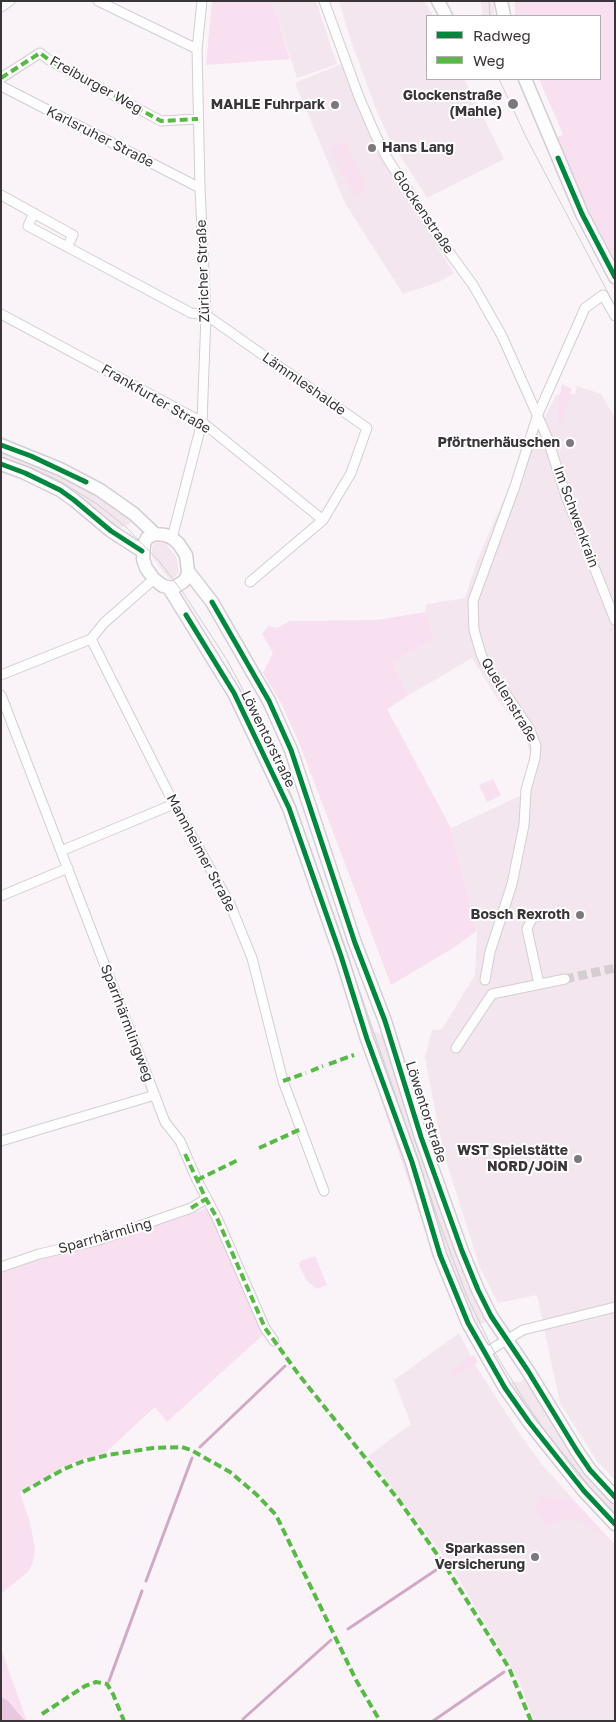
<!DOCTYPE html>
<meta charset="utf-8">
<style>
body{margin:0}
#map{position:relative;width:616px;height:1722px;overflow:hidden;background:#faf4f8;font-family:"Golos Text",sans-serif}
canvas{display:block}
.frame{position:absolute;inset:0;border:2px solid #3a3539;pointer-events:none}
.legend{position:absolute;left:426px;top:15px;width:175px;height:65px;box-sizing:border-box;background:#fff;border:1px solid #b0aeb0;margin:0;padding:6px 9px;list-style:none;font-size:15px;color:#3a3539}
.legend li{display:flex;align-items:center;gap:10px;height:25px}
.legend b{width:25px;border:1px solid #b0aeb0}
</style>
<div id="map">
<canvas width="616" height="1722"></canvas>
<div class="frame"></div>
<ul class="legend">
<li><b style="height:6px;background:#00873e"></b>Radweg</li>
<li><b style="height:6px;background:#58b947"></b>Weg</li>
</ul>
</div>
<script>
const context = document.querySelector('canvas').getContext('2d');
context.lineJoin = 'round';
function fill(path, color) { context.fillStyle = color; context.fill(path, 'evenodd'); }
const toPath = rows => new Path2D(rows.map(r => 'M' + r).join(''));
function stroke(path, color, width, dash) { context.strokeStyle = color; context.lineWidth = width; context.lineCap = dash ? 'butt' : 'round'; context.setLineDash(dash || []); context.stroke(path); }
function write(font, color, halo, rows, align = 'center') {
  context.font = font + ' "Golos Text",sans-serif'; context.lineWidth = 4; context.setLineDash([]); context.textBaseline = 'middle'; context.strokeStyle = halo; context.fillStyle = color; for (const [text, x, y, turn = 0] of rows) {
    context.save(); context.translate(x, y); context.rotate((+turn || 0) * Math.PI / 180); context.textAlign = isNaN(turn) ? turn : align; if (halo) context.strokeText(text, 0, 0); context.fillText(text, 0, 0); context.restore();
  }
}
fill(toPath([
 [272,1,316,1,337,64,297,78],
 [339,1,424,1,433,16,427,16,427,79,464,79,504,159,427,198,388,136,376,109,352,44],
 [481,1,495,1,494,16,482,16],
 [341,64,367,130,390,174,454,273,439,282,403,294,345,203,295,83],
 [577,386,601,394,615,418,615,1480,597,1461,560,1403,537,1295,498,1303,480,1268,443,1151,425,1058,432,1030,442,1029,475,975,477,931,451,828,522,795,530,753,524,732,498,700,472,658,409,695,392,662,435,639,425,612,427,604,465,598,477,561,505,496,556,395,575,394],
 [1,448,74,479,129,515,127,517,133,522,118,529,1,459],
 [159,542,166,544,176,556,179,572,174,578,169,579,152,557,152,547,155,543],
 [371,1031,383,1035,386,1034,488,1321,478,1325,464,1297,436,1223],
 [459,1333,476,1366,517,1430,543,1466,615,1545,615,1721,534,1721,518,1679,449,1563,368,1456,411,1424,394,1380],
 [524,1379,558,1434,584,1469,615,1503,615,1520,511,1390,513,1388,510,1382,520,1382]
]), '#f4e6ef');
fill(toPath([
 [212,1,272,1,290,59,206,65],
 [515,1,615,1,615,260,587,207,556,138,563,134,539,79,600,79,600,16,515,16],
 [342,142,345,144,362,177,366,190,355,197,328,148],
 [562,384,572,389,564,413,562,423,558,422,558,404],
 [425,612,435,639,392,662,409,695,387,709,451,828,477,931,453,948,391,985,300,745,281,703,263,673,273,653,262,634,268,626,277,628,290,621,377,620],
 [493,779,501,795,487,802,479,785],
 [380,1097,383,1098,398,1134,423,1216,421,1218],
 [207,1208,214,1220,259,1327,264,1334,167,1422,155,1407,104,1454,83,1459,63,1467,20,1493,30,1522,35,1548,33,1562,28,1572,1,1594,1,1270,6,1267,103,1244],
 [315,1256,327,1285,317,1289,307,1281,299,1265,301,1261],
 [474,1355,478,1362,458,1375,451,1377,450,1371],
 [539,1496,573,1500,613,1543,577,1519,563,1519,546,1526,534,1508],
 [1,1649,27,1721,1,1721]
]), '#f8e0f0');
fill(toPath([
 [1,1697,8,1701,25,1721,1,1721]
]), '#e9c8df');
stroke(toPath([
 [200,1447,285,1366],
 [146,1581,192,1458],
 [348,1629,439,1568],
 [109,1681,142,1591],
 [243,1719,331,1640],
 [433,1721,504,1672]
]), '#d1a9c5', 3);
stroke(toPath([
 [565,979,615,968]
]), '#d4ced2', 9, [9, 4.5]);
const street = toPath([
 [98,1,197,49],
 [324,1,359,97,375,134,387,158,438,237,473,285,502,336,547,437,566,496,615,620],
 [1,7,10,1],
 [1,78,40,53,49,60,161,121,198,119],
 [1,86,200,188],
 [1,195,73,235,67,247],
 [34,213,28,226,191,313,206,315,367,428,351,473,323,520,250,582],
 [1,314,202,422,323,520],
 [172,538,202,422,206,315,200,188,197,49,202,1],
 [91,639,174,804,230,904,252,958,283,1081,324,1191],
 [1,675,91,639,104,623,154,579],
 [1,695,165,1122,180,1141,197,1180,217,1218,265,1328,274,1341],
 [61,851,174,804],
 [1,896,68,868],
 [485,980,490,952,512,884,524,825,526,790,535,758,536,746,529,728,485,663,481,654,474,630,473,601,515,486,538,414,585,308,603,295,615,316],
 [539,984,527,929,532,918,541,916],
 [456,1048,492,994,565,979],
 [1,1141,155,1095],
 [1,1267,39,1254,96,1241,191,1208,206,1199],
 [485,1353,523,1330,615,1307]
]);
const secondary = toPath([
 [438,1,446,16],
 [501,1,504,16],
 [525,79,582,214,615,277],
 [1,445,60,469,100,490,134,514,155,534],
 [1,464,25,473,60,490,74,500,111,531,142,551],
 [155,534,165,535,172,538,178,543,186,555,188,571,187,577,183,582,173,588,163,586,154,579,146,568,143,559,144,544,147,538,155,534],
 [188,571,212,602,269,701,291,750,355,943,385,1021,421,1137,462,1251,478,1290,491,1316,528,1371,577,1451,590,1470,615,1497],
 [169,588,234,693,289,808,341,956,367,1039,412,1162,440,1255,468,1323,505,1388,529,1422,584,1491,615,1524]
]);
stroke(street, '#d2ced1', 11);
stroke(secondary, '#d2ced1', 15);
stroke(street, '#fefdfe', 9);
stroke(secondary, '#fefdfe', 12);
stroke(toPath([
 [489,1,490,16],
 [499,79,526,137,615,306],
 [1,457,32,468,58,480,97,504,127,528,159,561,184,594,227,660,265,731,296,807,442,1230,466,1294,492,1348,524,1400,550,1438,577,1474,615,1515]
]), '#d1cfd0', 1);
stroke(toPath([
 [1,78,40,53,49,60,161,121,198,119],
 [329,1064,354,1055],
 [311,1071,323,1066],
 [283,1081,306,1073],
 [259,1148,301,1129],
 [185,1154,206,1199,217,1218,265,1328,299,1375,398,1499,446,1567,509,1668,531,1721],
 [197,1180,240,1159],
 [191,1208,206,1199],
 [23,1492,64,1469,84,1461,108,1455,153,1448,182,1447,191,1450,230,1472,257,1495,276,1515,356,1680,380,1721],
 [42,1714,85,1686,96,1682,107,1684,113,1694,124,1721]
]), '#58b947', 4, [8, 4]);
stroke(toPath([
 [558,158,582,214,615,277],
 [1,445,31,456,86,482],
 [1,464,25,473,60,490,74,500,111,531,142,551],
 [212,602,269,701,291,750,355,943,385,1021,421,1137,462,1251,478,1290,491,1316,528,1371,577,1451,590,1470,615,1497],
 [186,615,234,693,289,808,341,956,367,1039,412,1162,440,1255,468,1323,505,1388,529,1422,584,1491,615,1524]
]), '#00873e', 5);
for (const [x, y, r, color] of [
 [513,104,6,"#7d787c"],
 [335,105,5,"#7d787c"],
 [372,148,5,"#7d787c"],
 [570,443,5,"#7d787c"],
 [580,915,5,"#7d787c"],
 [578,1159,5,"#7d787c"],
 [535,1557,5,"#7d787c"]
]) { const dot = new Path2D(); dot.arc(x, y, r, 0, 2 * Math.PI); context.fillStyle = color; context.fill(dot); stroke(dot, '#fff', 2); }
write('14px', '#3a3539', '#fff', [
 ["Freiburger Weg",96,85,29],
 ["Karlsruher Straße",100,137,27],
 ["Glockenstraße",423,212,56],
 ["Züricher Straße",203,271,-92],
 ["Lämmleshalde",304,384,35],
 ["Frankfurter Straße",156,399,30],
 ["Im Schwenkrain",576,517,70],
 ["Quellenstraße",509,700,59],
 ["Löwentorstraße",268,739,64],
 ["Mannheimer Straße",201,853,62],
 ["Sparrhärmlingweg",127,1023,69],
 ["Löwentorstraße",426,1112,72],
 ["Sparrhärmling",105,1236,-16]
]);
write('bold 14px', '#3a3539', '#fff', [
 ["Glockenstraße",502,96],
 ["(Mahle)",502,112],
 ["MAHLE Fuhrpark",325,105],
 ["Hans Lang",382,148,"left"],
 ["Pförtnerhäuschen",560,443],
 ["Bosch Rexroth",570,915],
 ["WST Spielstätte",568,1151],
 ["NORD/JOiN",568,1167],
 ["Sparkassen",525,1549],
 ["Versicherung",525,1565]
], 'right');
</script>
